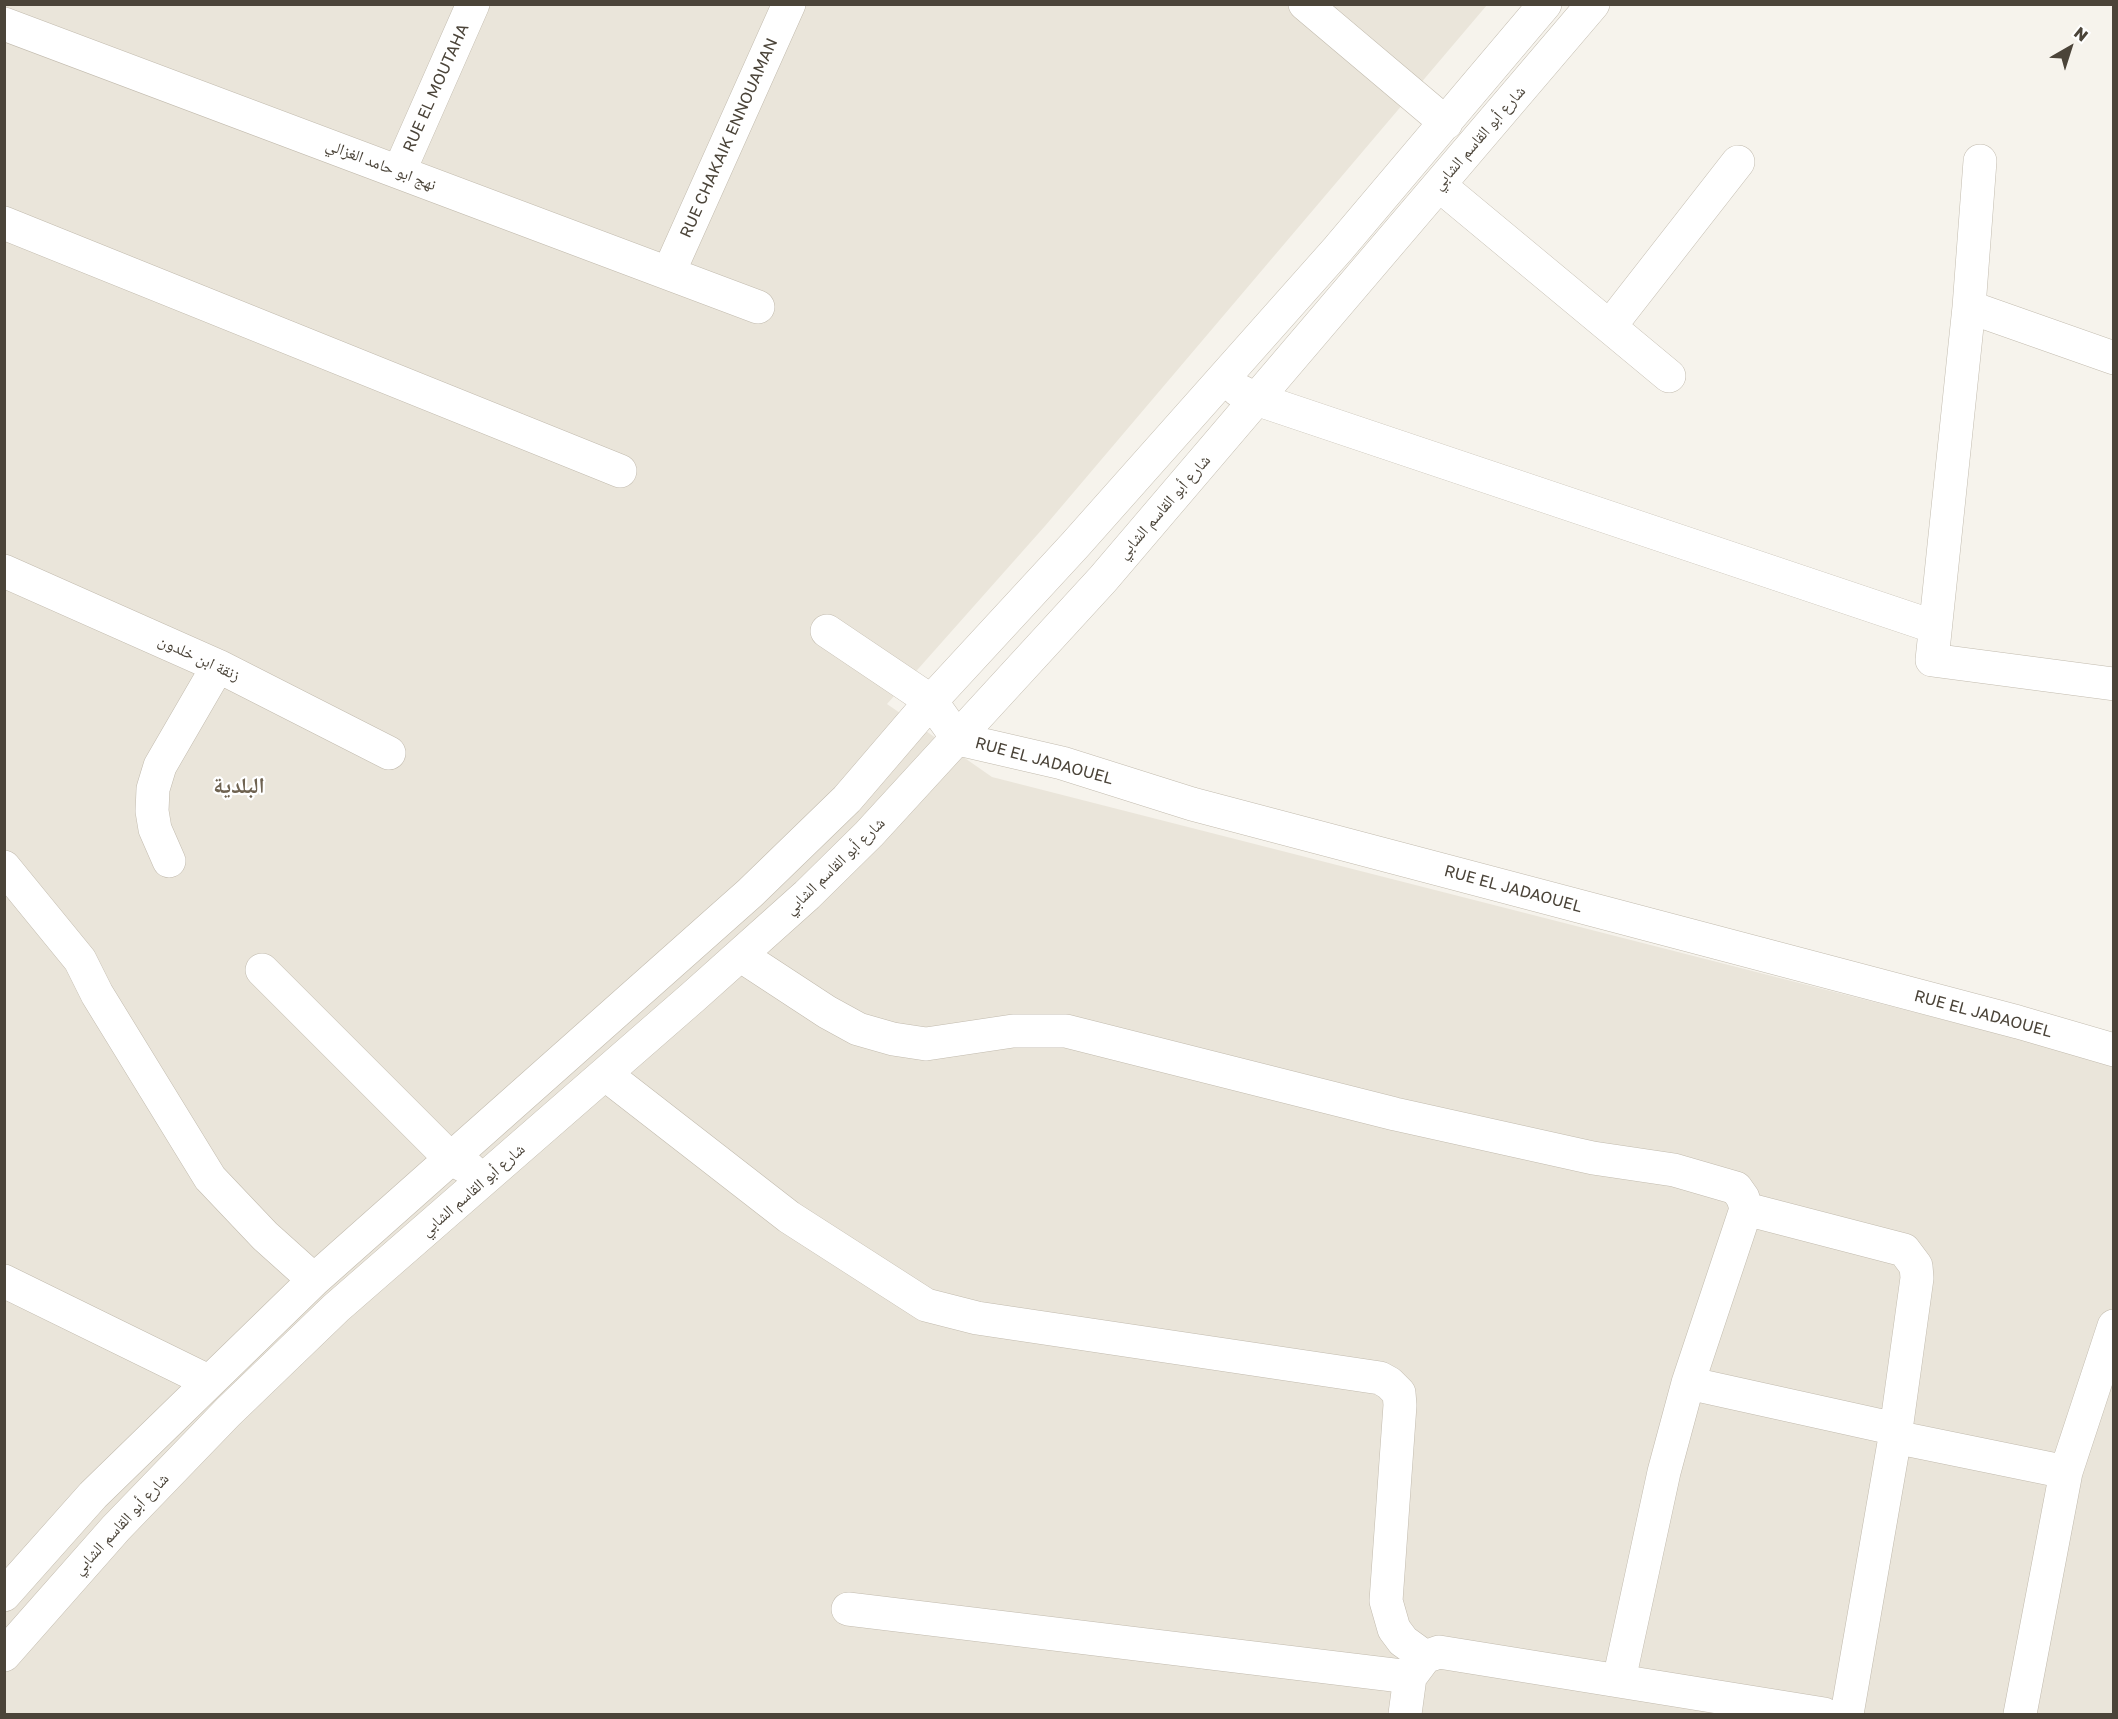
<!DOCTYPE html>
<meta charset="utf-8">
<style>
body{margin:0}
#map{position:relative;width:2118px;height:1719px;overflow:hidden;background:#f6f3ec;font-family:"Golos Text",sans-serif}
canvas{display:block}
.frame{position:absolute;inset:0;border:6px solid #4b4439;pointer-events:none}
.north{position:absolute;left:2040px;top:18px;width:60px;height:60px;-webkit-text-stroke:4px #fff;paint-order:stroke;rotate:39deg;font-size:16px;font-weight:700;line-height:24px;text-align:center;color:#4b4439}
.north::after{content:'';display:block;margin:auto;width:21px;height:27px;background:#4b4439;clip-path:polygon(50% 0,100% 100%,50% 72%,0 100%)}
</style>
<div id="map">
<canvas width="2118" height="1719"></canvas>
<div class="frame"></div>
<div class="north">N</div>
</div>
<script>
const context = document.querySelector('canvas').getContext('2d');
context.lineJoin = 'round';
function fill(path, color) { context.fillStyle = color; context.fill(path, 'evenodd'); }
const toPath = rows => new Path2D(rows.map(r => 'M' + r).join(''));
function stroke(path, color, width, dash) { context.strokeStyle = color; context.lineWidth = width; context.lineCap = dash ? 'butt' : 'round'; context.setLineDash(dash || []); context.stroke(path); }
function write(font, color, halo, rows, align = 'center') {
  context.font = font + ' "Golos Text","Noto Naskh Arabic",sans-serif'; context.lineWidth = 4.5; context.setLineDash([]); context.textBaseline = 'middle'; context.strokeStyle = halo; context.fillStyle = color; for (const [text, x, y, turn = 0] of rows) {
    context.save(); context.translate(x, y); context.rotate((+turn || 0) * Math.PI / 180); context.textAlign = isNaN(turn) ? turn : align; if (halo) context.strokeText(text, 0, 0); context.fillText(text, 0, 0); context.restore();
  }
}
fill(toPath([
 [5,5,1487,5,1045,526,887,704,992,777,2113,1063,2113,1714,5,1714]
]), '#eae5da');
const minor = toPath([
 [1305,4,1446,123],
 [4,24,758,307],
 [1980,161,1969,307,1932,660,2114,684],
 [399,172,473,4],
 [1439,185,1669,376],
 [4,223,620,471],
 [669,272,789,4],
 [1969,307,2114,358],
 [1610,326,1738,162],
 [1238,390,1256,399,1935,627],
 [4,571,218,666,389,753],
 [827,631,931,701,958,739,1062,763,1192,804,2018,1022,2114,1050],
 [169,861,155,829,152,811,153,789,160,766,218,666],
 [4,867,80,960,97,994,210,1178,265,1236,314,1280],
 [740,955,827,1012,858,1029,893,1039,926,1044,1013,1031,1066,1031,1395,1114,1593,1158,1674,1170,1736,1188,1743,1198,1746,1209,1904,1250,1916,1266,1917,1278,1895,1437,1847,1714],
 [262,970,451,1159,470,1169],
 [605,1074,789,1217,926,1305,977,1318,1380,1378,1389,1383,1399,1393,1400,1405,1386,1601,1394,1629,1403,1641,1425,1657],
 [4,1281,208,1381],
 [1688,1383,1896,1429],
 [1895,1437,2066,1472],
 [4,1595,93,1495,314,1280,750,893,847,799,931,701,1075,545,1338,249,1545,4],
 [848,1609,1410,1677],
 [4,1655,116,1528,228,1412,336,1308,693,997,807,895,869,834,1103,579,1593,4],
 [1619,1680,1664,1472,1688,1383,1746,1209],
 [1405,1714,1410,1677,1425,1657,1439,1652,1824,1714],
 [2020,1714,2066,1472,2114,1326]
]);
stroke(minor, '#c2bbae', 34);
stroke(minor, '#fff', 33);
write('16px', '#4b4439', '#fff', [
 ["RUE EL MOUTAHA",436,88,-66],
 ["RUE CHAKAIK ENNOUAMAN",729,138,-66],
 ["شارع أبو القاسم الشابي",1479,138,-49],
 ["نهج ابو حامد الغزالي",381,165,21],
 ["شارع أبو القاسم الشابي",1164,507,-49],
 ["زنقة ابن خلدون",199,658,25],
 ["RUE EL JADAOUEL",1044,761,15],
 ["شارع أبو القاسم الشابي",835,866,-44],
 ["RUE EL JADAOUEL",1513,889,15],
 ["RUE EL JADAOUEL",1983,1014,15],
 ["شارع أبو القاسم الشابي",473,1190,-41],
 ["شارع أبو القاسم الشابي",121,1524,-47]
]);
write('bold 22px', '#6e6250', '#fff', [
 ["البلدية",239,786]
]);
</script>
